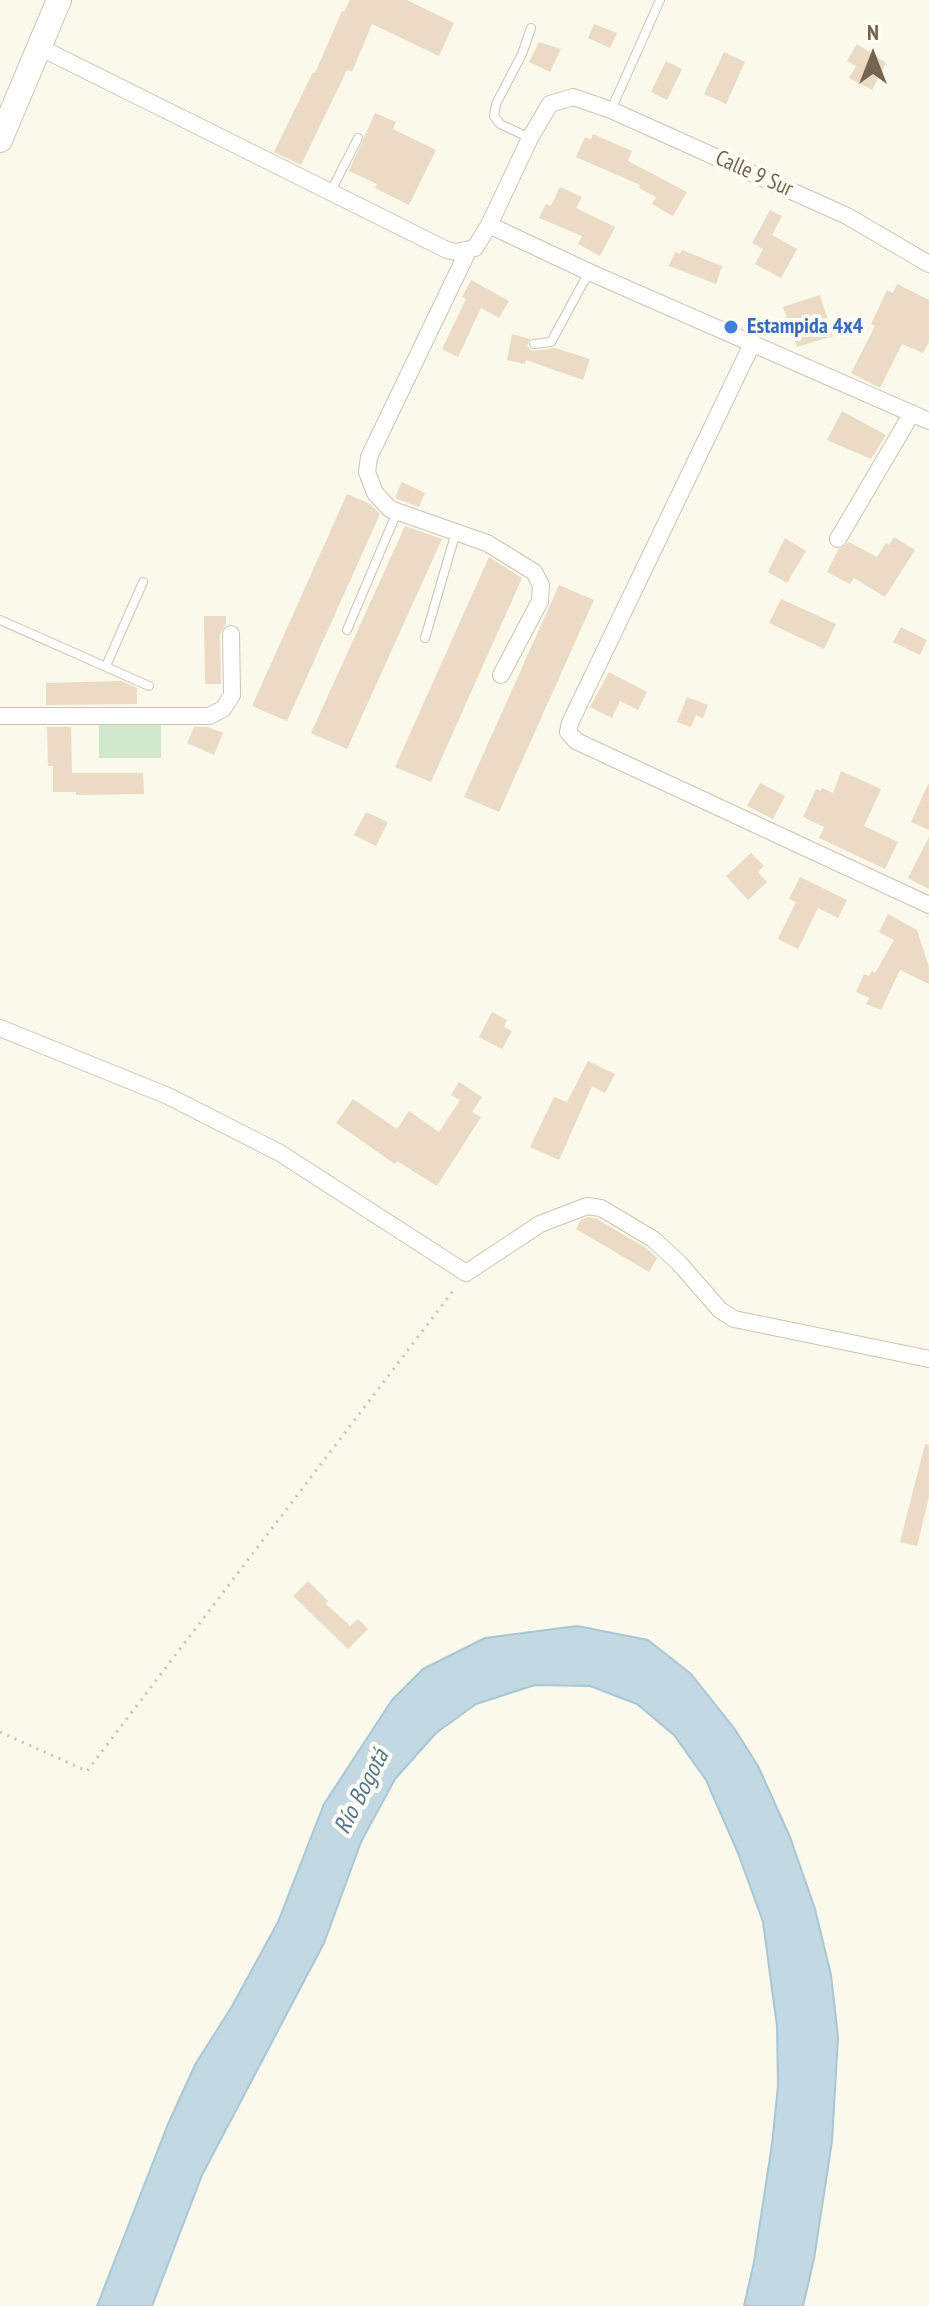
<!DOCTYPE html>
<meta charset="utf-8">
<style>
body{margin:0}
#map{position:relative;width:929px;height:2306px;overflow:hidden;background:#fbf8ec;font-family:"PT Sans Narrow",sans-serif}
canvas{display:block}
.north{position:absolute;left:833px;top:16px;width:80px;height:80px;-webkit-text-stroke:6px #fefbf3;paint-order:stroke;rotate:0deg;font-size:22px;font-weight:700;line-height:32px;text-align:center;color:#756450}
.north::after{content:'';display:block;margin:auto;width:28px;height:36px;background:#756450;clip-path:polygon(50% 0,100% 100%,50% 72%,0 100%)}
</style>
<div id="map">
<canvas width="929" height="2306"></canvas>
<div class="north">N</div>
</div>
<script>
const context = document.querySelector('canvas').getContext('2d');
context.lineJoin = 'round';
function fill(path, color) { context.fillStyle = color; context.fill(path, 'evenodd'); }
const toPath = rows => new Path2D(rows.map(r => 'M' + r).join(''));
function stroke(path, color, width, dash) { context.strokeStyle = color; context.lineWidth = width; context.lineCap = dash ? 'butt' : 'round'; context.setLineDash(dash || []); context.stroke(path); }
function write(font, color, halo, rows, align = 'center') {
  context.font = font + ' "PT Sans Narrow",sans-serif'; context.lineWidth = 8; context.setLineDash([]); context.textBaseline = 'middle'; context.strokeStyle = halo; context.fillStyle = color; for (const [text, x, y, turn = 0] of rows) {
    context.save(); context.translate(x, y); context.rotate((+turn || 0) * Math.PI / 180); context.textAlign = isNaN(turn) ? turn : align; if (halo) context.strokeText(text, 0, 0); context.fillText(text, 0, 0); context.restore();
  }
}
fill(toPath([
 [99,721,161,721,161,758,99,758]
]), '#d2e8cb');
const water = toPath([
 [577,1626,648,1640,691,1674,734,1728,758,1766,790,1837,815,1909,831,1975,838,2037,832,2141,814,2259,803,2306,744,2306,754,2262,772,2144,778,2086,777,2026,763,1922,738,1853,706,1780,674,1735,637,1704,590,1686,535,1685,476,1704,436,1733,395,1779,361,1842,324,1943,202,2175,152,2306,97,2306,168,2124,196,2063,231,2008,278,1922,324,1804,392,1700,423,1669,485,1638,577,1626]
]);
fill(water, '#c2d9e4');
stroke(water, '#a9c6d5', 2);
fill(toPath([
 [350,0,407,0,454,23,439,56,372,24,352,72,347,70,301,165,274,152,313,72,315,73,342,11,344,12],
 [594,24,617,33,610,48,588,38],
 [539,42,561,49,550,72,529,62],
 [857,44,886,63,872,90,849,78,856,66,847,61],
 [724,52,745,62,726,104,704,94],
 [666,61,682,69,667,100,651,92],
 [375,113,396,122,393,129,436,150,409,205,375,188,377,184,349,171],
 [593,134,632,151,628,161,687,192,673,216,652,204,656,197,639,188,640,185,576,157,585,137,591,139],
 [560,187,582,197,576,208,615,227,600,256,578,244,582,236,539,218,546,204,551,206],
 [770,210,782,216,772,235,797,249,781,278,755,264,763,249,752,243],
 [682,250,722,266,716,284,669,266,675,252,680,254],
 [471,280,509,301,499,318,481,308,458,357,442,349,466,299,462,297],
 [897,284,929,300,929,342,923,353,902,344,880,388,851,373,875,326,871,324,887,290,893,293],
 [820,295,833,336,797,347,783,307],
 [512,334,530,339,527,346,532,351,555,348,590,359,583,380,526,360,525,364,507,360],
 [842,411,886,435,871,459,827,440],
 [402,482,425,493,419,507,395,498],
 [347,494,370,504,380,514,287,721,252,706],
 [405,526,442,539,347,749,311,733],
 [894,537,915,550,885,597,854,578,850,584,827,572,838,550,849,542,877,557,886,543,889,545],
 [785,538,806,551,787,583,768,572],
 [489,557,522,578,431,782,395,767],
 [559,585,594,600,499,812,464,797],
 [781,599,836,624,824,649,769,623],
 [204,616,226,616,226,624,220,634,221,684,205,684],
 [901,627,927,640,920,655,893,642],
 [609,672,647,692,638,710,620,701,612,718,590,707],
 [121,681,137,688,137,704,46,705,46,683],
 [687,697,708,705,703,718,696,715,691,727,677,722],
 [47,727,71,727,72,773,143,773,144,794,76,795,76,792,53,792,53,766,48,766],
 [194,727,208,727,223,733,214,755,187,743],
 [841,771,881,789,864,826,898,842,885,869,819,838,824,827,803,817,816,789,821,791,822,788,833,793],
 [929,782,929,830,911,822],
 [760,783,785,796,773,819,747,806],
 [366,812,388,822,376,846,354,835],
 [929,837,929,889,908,878],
 [751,853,764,866,758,872,767,882,748,900,726,876],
 [800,877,847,900,838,918,818,908,798,949,778,939,796,902,789,899],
 [888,914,917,930,929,967,929,984,900,970,881,1010,866,1004,869,998,856,992,864,974,869,976,872,971,875,973,894,940,879,932],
 [492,1012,507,1020,504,1027,512,1031,502,1049,479,1037],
 [588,1061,615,1074,605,1093,592,1086,559,1160,530,1147,554,1097,567,1102],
 [459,1082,482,1097,472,1112,481,1117,437,1186,397,1161,395,1164,336,1123,353,1099,397,1129,409,1111,439,1132,460,1100,451,1095],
 [588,1217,597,1219,646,1248,657,1258,649,1272,576,1229,581,1220],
 [925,1444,929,1445,929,1497,917,1546,900,1542],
 [308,1581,328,1601,326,1604,350,1626,358,1619,368,1629,348,1649,293,1596]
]), '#ecdbc4');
const lane = toPath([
 [611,110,660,0],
 [530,138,500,124,494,116,496,104,522,54,531,28],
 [331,191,358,138],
 [534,344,551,342,589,272],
 [0,620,149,686],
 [347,630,397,512],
 [425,638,456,532],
 [106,666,143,582]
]);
const street = toPath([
 [39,47,447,250,456,252,475,248,489,225,530,138,550,104,573,97,611,110,847,216,929,264],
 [489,225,589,272,929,421],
 [468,251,369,457,367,472,375,493,390,509,487,543,534,572,541,585,540,601,501,675],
 [753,342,570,723,568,732,576,741,929,905],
 [838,539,912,413],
 [0,716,209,716,223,709,232,695,231,634],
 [0,1028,168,1096,280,1153,466,1273,540,1224,587,1206,601,1208,653,1239,679,1263,720,1310,734,1319,929,1359]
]);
const secondary = toPath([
 [0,140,59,0]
]);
stroke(lane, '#cdc3b2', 10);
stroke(street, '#cdc3b2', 18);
stroke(secondary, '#cfc3b0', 26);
stroke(toPath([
 [0,1732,87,1771,456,1287]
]), '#d4c1a9', 3, [2, 6]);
stroke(lane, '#fff', 8);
stroke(street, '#fff', 16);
stroke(secondary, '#fff', 24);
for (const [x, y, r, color] of [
 [731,327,8,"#3f7fe0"]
]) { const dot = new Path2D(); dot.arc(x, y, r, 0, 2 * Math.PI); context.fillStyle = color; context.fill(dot); stroke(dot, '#fefbf3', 3); }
write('22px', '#756450', '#fefbf3', [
 ["Calle 9 Sur",754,174,24]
]);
write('bold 22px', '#366cbe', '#fefbf3', [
 ["Estampida 4x4",747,327]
], 'left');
write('italic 24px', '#4f788c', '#fefbf3', [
 ["Río Bogotá",362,1792,-63]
]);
</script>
